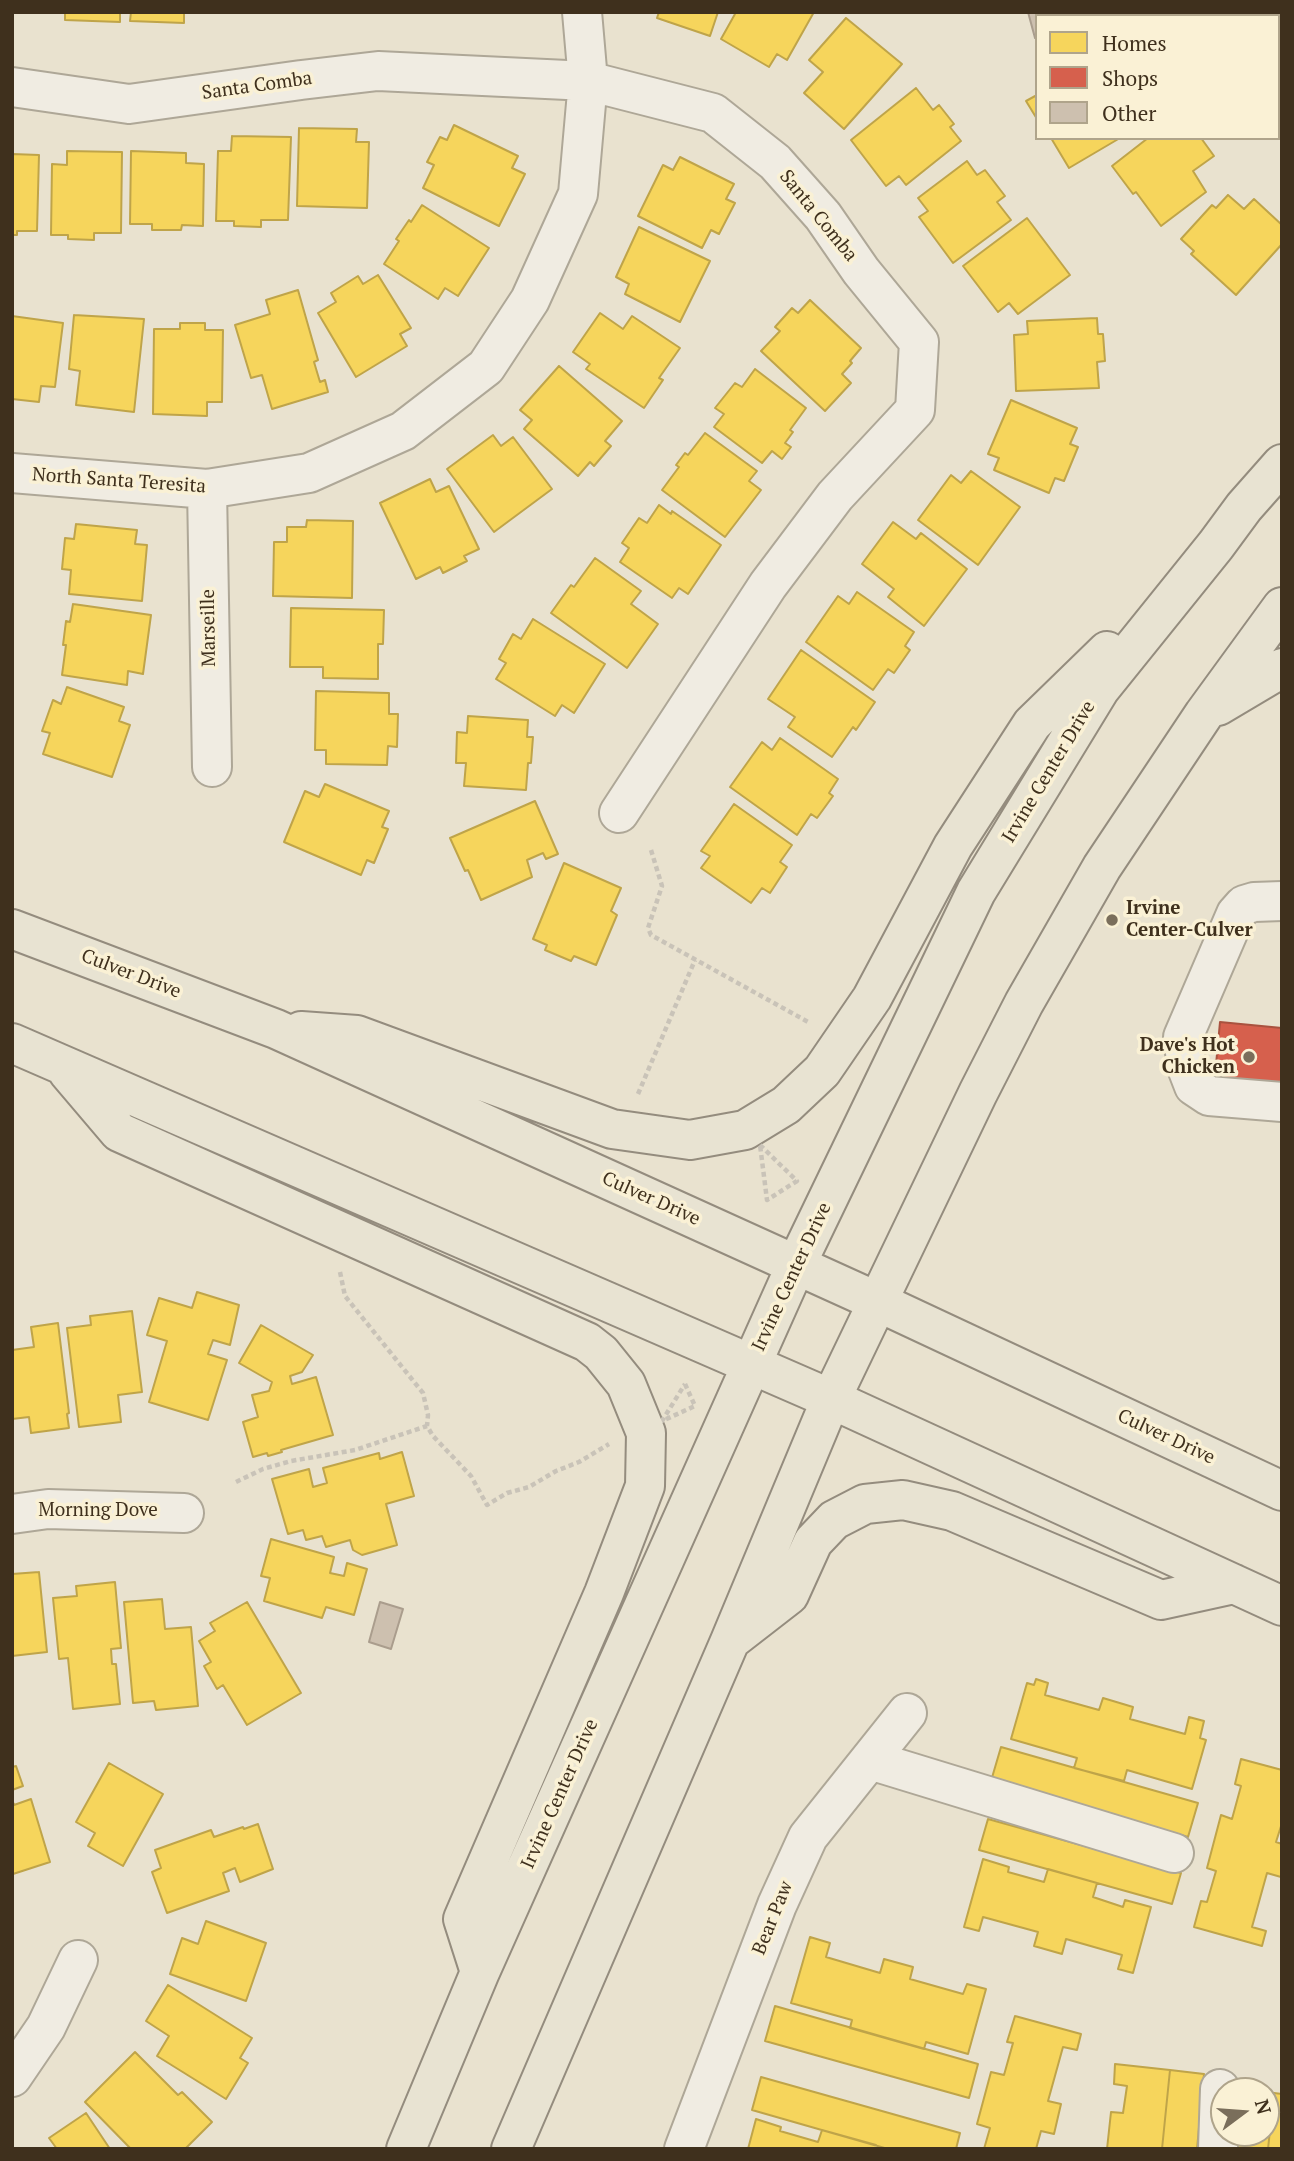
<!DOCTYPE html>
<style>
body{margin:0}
#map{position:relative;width:1294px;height:2161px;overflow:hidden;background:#e9e2cf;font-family:"PT Serif",serif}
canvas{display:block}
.frame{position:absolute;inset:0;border:14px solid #3f301d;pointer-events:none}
.legend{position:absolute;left:1035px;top:14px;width:245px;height:126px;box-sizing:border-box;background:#faf1d5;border:2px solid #afa48b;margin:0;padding:9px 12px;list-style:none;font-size:21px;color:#3f301d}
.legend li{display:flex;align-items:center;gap:14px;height:35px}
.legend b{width:35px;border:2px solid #afa48b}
.north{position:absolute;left:1210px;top:2077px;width:70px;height:70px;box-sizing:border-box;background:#faf1d5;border:2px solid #afa48b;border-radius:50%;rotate:74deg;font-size:19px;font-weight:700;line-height:28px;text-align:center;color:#3f301d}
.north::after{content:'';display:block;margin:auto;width:24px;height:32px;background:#7a6e5b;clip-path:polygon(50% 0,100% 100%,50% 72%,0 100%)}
</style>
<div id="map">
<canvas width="1294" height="2161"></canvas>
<div class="frame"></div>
<ul class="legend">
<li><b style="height:19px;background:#f6d55c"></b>Homes</li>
<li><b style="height:19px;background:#d6604d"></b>Shops</li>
<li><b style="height:19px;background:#cdc0af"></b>Other</li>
</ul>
<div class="north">N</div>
</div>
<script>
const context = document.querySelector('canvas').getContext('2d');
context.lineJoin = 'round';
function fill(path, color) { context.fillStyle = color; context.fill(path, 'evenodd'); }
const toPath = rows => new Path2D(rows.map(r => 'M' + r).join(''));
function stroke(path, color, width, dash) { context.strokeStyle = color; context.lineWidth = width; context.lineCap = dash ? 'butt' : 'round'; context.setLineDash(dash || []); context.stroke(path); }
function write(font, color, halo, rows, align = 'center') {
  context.font = font + ' "PT Serif",serif'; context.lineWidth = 7; context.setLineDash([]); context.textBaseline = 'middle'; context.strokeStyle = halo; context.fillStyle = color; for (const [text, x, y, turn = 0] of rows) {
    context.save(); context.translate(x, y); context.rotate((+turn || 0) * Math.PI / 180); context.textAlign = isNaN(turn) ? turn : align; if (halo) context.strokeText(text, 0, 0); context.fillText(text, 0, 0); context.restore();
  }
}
const homes = toPath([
 [65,12,120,12,120,22,65,20,65,12],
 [131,12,184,12,184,23,130,21,131,12],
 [659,12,718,12,710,36,657,18,659,12],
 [732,12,814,12,787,60,777,54,769,67,721,39,735,14,732,12],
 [846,18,902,64,844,129,804,93,823,72,809,60,846,18],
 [916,88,933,110,939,105,954,124,950,127,961,141,906,185,899,176,886,186,851,140,916,88],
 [1037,95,1037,119,1026,101,1037,95],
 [454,125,518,156,512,168,525,174,499,226,423,188,434,165,427,162,440,137,447,140,454,125],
 [299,128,357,129,356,142,369,142,367,208,297,206,299,128],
 [232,136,291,137,288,220,261,220,261,227,234,226,234,221,216,221,218,151,231,151,232,136],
 [1051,138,1120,138,1069,168,1051,138],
 [1148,138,1201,138,1214,156,1193,171,1206,192,1161,226,1136,192,1133,194,1112,166,1148,138],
 [67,151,122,152,121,233,94,233,94,240,68,239,68,235,51,235,52,164,67,165,67,151],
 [131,151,186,153,186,163,204,164,203,226,182,225,181,230,152,230,152,224,130,224,131,151],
 [12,154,39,155,37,231,17,231,17,235,12,235,12,154],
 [680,157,734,184,726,199,735,203,719,234,711,230,702,248,638,216,663,165,673,170,680,157],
 [967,161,977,175,985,170,1005,196,997,202,1011,220,953,263,919,217,928,211,918,198,967,161],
 [1228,195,1244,209,1254,199,1282,225,1282,244,1236,295,1191,254,1194,251,1181,239,1212,205,1216,208,1228,195],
 [422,205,489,248,458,296,445,288,438,299,384,264,399,241,396,239,409,220,411,222,422,205],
 [1027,218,1070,275,1018,314,1009,303,998,312,963,266,1027,218],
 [639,227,710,261,680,322,625,294,629,284,616,277,639,227],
 [378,275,411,328,400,334,407,346,356,377,318,313,336,302,331,293,358,276,363,284,378,275],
 [298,290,318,360,314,362,320,382,325,380,328,392,272,409,262,375,251,378,235,325,270,314,266,300,298,290],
 [810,300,861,348,850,361,852,363,842,374,851,383,825,411,761,351,780,331,775,327,792,308,798,313,810,300],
 [600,313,623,329,632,316,680,348,659,378,663,380,644,408,586,369,590,364,573,352,600,313],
 [74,315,144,319,134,412,76,405,80,371,69,369,74,315],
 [12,316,63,323,55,387,41,386,39,402,12,399,12,316],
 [1097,318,1098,334,1103,334,1105,361,1097,362,1099,388,1016,391,1014,335,1028,334,1027,321,1097,318],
 [180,323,205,323,205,330,223,330,222,402,207,402,207,416,153,414,154,329,180,329,180,323],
 [559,366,622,421,605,441,611,446,594,466,590,462,578,476,524,429,532,420,520,410,559,366],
 [755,369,806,408,790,430,793,432,785,443,791,447,782,459,772,451,762,463,714,427,724,414,715,408,735,383,742,387,755,369],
 [1011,400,1077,428,1070,444,1078,447,1064,481,1055,478,1049,493,994,470,999,458,988,454,1011,400],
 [705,433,757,471,749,481,761,490,725,537,662,490,679,467,676,465,685,453,688,455,705,433],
 [493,435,501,446,513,437,552,489,494,532,447,469,493,435],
 [971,471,1020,507,978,565,918,520,951,475,961,483,971,471],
 [430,479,436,492,449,486,479,549,464,556,467,561,443,573,440,567,416,579,380,503,430,479],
 [659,505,671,514,672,511,721,545,688,594,679,588,672,598,620,562,629,548,622,543,639,518,647,523,659,505],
 [307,520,353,521,352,598,273,596,274,542,287,542,287,527,306,527,307,520],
 [893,522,916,539,921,533,967,569,924,626,888,597,894,589,862,564,893,522],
 [76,524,137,530,135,544,147,545,142,601,69,594,71,570,62,569,65,538,74,539,76,524],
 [595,558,641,591,631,604,658,624,627,668,551,613,571,585,574,587,595,558],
 [857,592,914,632,905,646,910,650,894,673,888,669,873,690,806,642,838,596,849,604,857,592],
 [73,604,151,615,143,674,128,671,127,685,62,675,66,645,63,645,66,621,70,622,73,604],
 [291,608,384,610,383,644,378,644,378,679,323,678,323,667,290,667,291,608],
 [533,619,605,664,574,713,562,705,555,716,496,679,506,663,499,659,513,634,521,639,533,619],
 [801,650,875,702,856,730,853,727,832,757,788,727,795,717,768,699,801,650],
 [67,687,124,707,119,721,130,725,112,777,43,754,50,733,42,731,53,700,61,704,67,687],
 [316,691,389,693,389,714,398,714,397,747,388,746,387,765,326,764,326,750,315,750,316,691],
 [468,716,528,720,527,737,533,737,531,763,528,763,526,790,464,786,466,763,456,763,457,732,467,733,468,716],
 [780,738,838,779,829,793,833,796,817,818,811,814,797,835,730,787,762,742,772,750,780,738],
 [325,784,389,811,382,827,388,829,374,863,367,860,361,875,284,842,305,791,319,797,325,784],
 [535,801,558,854,546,859,543,853,527,860,532,877,481,900,468,870,465,871,450,838,535,801],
 [734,804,792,845,780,862,787,867,770,893,762,888,751,903,701,868,710,856,701,851,734,804],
 [564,863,621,888,611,911,617,915,596,965,574,956,571,961,545,950,547,945,533,939,564,863],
 [197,1292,239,1305,230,1345,213,1340,208,1354,227,1360,208,1420,149,1402,167,1341,147,1335,159,1298,192,1308,197,1292],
 [132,1311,142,1392,118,1395,121,1422,79,1427,67,1328,91,1325,90,1316,132,1311],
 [58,1323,69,1413,67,1414,69,1428,31,1433,29,1417,12,1419,12,1350,34,1347,31,1327,58,1323],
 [261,1325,313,1355,302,1372,290,1376,292,1384,316,1377,333,1435,281,1450,282,1452,268,1456,267,1453,253,1457,243,1422,258,1417,252,1395,269,1391,272,1382,239,1363,261,1325],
 [402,1452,414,1496,386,1504,397,1545,362,1555,353,1550,350,1540,326,1547,322,1536,306,1540,303,1530,288,1534,272,1479,309,1469,313,1487,327,1483,323,1468,379,1453,380,1459,402,1452],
 [271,1539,334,1557,330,1573,344,1576,347,1563,367,1569,354,1615,326,1607,322,1618,264,1601,270,1578,261,1576,271,1539],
 [39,1572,47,1652,12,1656,12,1574,39,1572],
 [115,1582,121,1648,111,1649,112,1664,116,1664,120,1704,73,1709,68,1658,59,1659,53,1598,77,1596,76,1586,115,1582],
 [162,1599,165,1629,191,1627,198,1706,156,1710,154,1701,133,1703,124,1602,162,1599],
 [247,1602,301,1693,247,1725,223,1685,217,1689,204,1666,211,1662,199,1641,215,1631,210,1623,247,1602],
 [1036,1679,1048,1683,1045,1695,1099,1710,1103,1698,1133,1707,1130,1719,1185,1734,1189,1717,1204,1721,1200,1738,1206,1740,1192,1789,1127,1770,1124,1781,1074,1768,1077,1758,1011,1739,1027,1683,1034,1685,1036,1679],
 [1001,1747,1198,1803,1188,1837,991,1781,1001,1747],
 [1241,1759,1282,1770,1282,1823,1276,1842,1282,1844,1282,1873,1281,1877,1267,1873,1252,1927,1266,1931,1262,1946,1194,1927,1201,1901,1207,1902,1216,1871,1207,1868,1221,1815,1232,1819,1241,1786,1235,1784,1241,1759],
 [109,1763,163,1794,123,1866,88,1846,95,1833,76,1822,109,1763],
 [16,1766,23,1786,12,1790,12,1767,16,1766],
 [12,1799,14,1805,31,1799,50,1862,13,1874,12,1799],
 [988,1819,1181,1873,1172,1904,979,1850,988,1819],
 [258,1824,273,1869,240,1882,235,1868,223,1873,229,1891,167,1913,152,1872,161,1868,155,1850,211,1830,214,1837,243,1827,244,1829,258,1824],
 [983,1859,1009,1867,1008,1872,1044,1882,1048,1869,1097,1883,1093,1897,1123,1907,1125,1900,1151,1907,1133,1973,1118,1969,1122,1955,1066,1939,1062,1954,1034,1946,1038,1932,983,1917,979,1931,964,1927,983,1859],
 [206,1921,266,1943,246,2001,170,1974,182,1938,198,1944,206,1921],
 [810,1937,830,1943,826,1957,880,1973,884,1959,913,1967,910,1979,963,1994,967,1984,986,1989,968,2054,926,2042,924,2049,850,2028,852,2020,791,2003,810,1937],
 [168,1985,252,2038,240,2058,248,2063,226,2099,157,2056,169,2036,146,2021,168,1985],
 [775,2006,978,2064,969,2098,765,2041,775,2006],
 [1015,2016,1081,2034,1077,2050,1063,2047,1048,2101,1061,2104,1054,2134,1041,2131,1036,2149,984,2149,990,2128,977,2124,991,2072,1004,2075,1013,2043,1007,2042,1015,2016],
 [135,2052,178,2095,182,2092,212,2122,185,2149,131,2149,85,2102,135,2052],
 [1115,2064,1170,2070,1162,2149,1107,2149,1111,2112,1123,2113,1127,2086,1114,2084,1115,2064],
 [1170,2070,1204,2074,1197,2149,1162,2149,1170,2070],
 [761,2077,960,2133,956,2149,888,2149,752,2110,761,2077],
 [1266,2092,1274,2093,1268,2149,1235,2149,1236,2133,1266,2133,1266,2092],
 [1274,2093,1282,2094,1282,2149,1268,2149,1274,2093],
 [86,2113,110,2149,57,2149,49,2138,86,2113],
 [756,2119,781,2127,780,2131,818,2142,822,2130,876,2145,875,2149,748,2149,756,2119]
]);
fill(homes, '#f6d55c');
stroke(homes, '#bfa449', 2);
const shops = toPath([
 [1220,1022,1282,1028,1282,1091,1214,1086,1220,1022]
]);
fill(shops, '#d6604d');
stroke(shops, '#a9523f', 2);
const building = toPath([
 [1028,12,1109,12,1110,16,1037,16,1037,37,1035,38,1028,12],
 [380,1602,403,1609,391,1649,369,1642,380,1602]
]);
fill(building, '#cdc0af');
stroke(building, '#aa9d8d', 2);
const minor = toPath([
 [1197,12,1199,16],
 [12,87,129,104,301,80,378,71,588,81,713,113,775,162,823,216,861,271,919,342,915,410,835,496,768,585,619,813],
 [1278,110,1282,113],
 [12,473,207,489,309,473,403,431,486,367,530,300,578,194,588,81,582,12],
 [207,489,212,767],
 [1282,901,1254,902,1244,905,1236,914,1183,1037,1187,1068,1194,1086,1209,1096,1282,1102],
 [12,1514,48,1509,184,1513],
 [870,1760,1174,1853],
 [12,2077,46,2027,78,1960],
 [684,2149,777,1905,808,1837,907,1713],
 [1218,2149,1220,2089]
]);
const major = toPath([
 [1218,706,1282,668],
 [12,929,276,1029,878,1302,1282,1491],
 [301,1031,357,1035,612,1129,690,1140,745,1130,786,1105,822,1071,872,998,953,846,1032,724,1107,651],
 [12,1043,831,1399,1282,1606],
 [68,1072,119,1132,587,1342,601,1353,626,1384,646,1433,645,1486,604,1593,463,1919,480,1972],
 [731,1640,789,1595,813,1542,834,1520,865,1504,903,1500,952,1511,1161,1600,1234,1584],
 [406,2149,480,1972,796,1265,976,892,1100,689,1216,545,1244,507,1282,464],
 [511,2149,730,1641,831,1399,978,1093,1024,1003,1102,867,1204,714,1282,607]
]);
stroke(minor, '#aea797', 42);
stroke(major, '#948c7e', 42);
stroke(toPath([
 [651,850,662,886,648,928,651,935,810,1023],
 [638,1094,695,960],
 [760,1145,797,1181,767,1200,760,1145],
 [340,1272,345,1296,423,1393,428,1415,427,1426],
 [685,1384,695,1406,662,1421,685,1384],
 [236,1482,263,1469,291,1461,355,1450,427,1426,433,1436,471,1476,487,1505,507,1493,529,1487,556,1471,579,1462,609,1444]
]), '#c9c3b8', 4.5, [5, 3.5]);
stroke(minor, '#f0ece2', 38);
stroke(major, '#e8e3d2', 38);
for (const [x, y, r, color] of [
 [1112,920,7,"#7a6e5b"],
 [1249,1057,7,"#7a6e5b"]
]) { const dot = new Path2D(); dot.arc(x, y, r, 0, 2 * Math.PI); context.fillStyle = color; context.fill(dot); stroke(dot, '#faf1d5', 2.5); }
write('19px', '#3f301d', '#faf1d5', [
 ["Santa Comba",257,86,-8],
 ["Santa Comba",818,216,51],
 ["North Santa Teresita",119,481,4],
 ["Marseille",209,628,-91],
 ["Irvine Center Drive",1049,772,-59],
 ["Culver Drive",131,974,21],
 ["Culver Drive",651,1199,24],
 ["Irvine Center Drive",792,1277,-65],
 ["Culver Drive",1166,1437,25],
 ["Morning Dove",98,1511],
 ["Irvine Center Drive",560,1794,-66],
 ["Bear Paw",773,1918,-68]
]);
write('bold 19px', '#3f301d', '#faf1d5', [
 ["Irvine",1126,909],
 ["Center-Culver",1126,931],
 ["Dave's Hot",1235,1046,"right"],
 ["Chicken",1235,1068,"right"]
], 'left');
</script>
